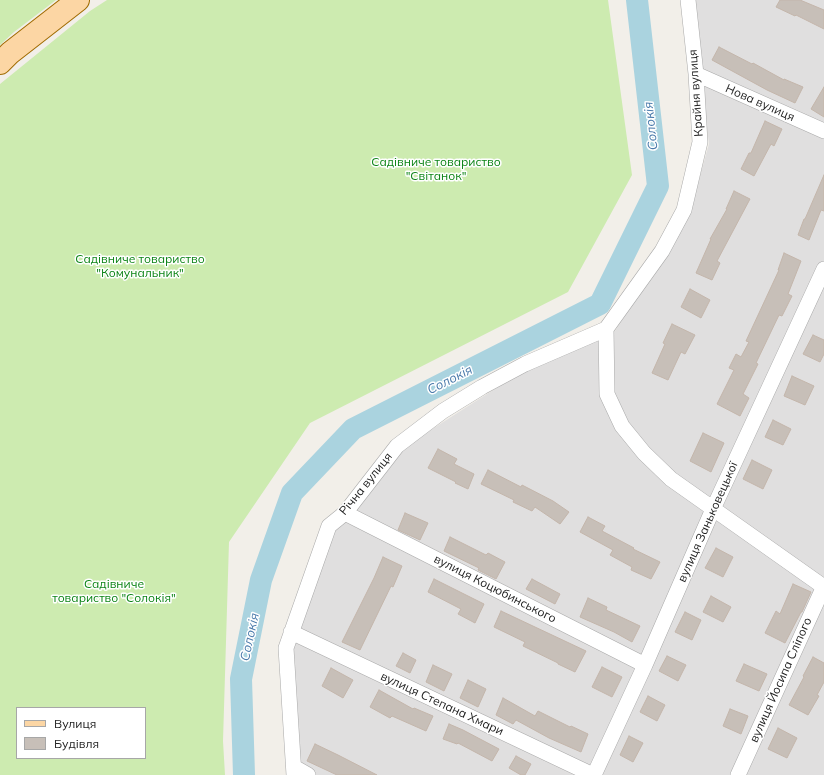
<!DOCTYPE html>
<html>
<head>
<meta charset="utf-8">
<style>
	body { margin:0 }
	#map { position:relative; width:824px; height:775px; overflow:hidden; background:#f2efe9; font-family:Mulish,sans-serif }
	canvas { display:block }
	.legend { position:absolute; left:16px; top:707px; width:130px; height:52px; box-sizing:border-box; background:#fff; border:1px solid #a7a7a7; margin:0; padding:5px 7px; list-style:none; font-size:12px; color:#222 }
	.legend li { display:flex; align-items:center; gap:8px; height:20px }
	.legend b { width:20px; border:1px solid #a7a7a7 }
</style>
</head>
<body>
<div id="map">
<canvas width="824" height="775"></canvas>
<ul class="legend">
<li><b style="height:5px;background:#fcd6a4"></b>Вулиця</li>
<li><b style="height:11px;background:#c7bfb8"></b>Будівля</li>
</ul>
</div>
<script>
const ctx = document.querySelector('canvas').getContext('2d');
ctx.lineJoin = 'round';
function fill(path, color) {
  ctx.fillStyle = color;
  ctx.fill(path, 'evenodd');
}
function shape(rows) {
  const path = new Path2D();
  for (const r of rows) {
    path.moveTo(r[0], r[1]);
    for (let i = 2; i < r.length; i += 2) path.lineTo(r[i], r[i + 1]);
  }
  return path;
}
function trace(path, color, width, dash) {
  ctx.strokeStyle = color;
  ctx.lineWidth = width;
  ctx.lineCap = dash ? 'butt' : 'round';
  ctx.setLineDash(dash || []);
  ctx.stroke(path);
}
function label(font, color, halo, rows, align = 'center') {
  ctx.font = font + ' Mulish,sans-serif';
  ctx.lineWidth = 3;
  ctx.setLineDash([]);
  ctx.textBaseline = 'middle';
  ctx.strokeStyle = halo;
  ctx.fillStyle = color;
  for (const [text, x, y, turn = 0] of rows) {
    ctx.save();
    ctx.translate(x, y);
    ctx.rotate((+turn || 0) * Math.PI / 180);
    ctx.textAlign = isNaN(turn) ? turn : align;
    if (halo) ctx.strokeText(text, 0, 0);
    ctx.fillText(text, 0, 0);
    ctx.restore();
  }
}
fill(shape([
	[691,0,824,0,824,775,299,775,292,648,334,530,401,449,534,364,615,331,690,211,709,144]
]), '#e0dfdf');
fill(shape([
	[0,0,56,0,14,32,0,45],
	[107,0,608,0,632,175,568,292,310,423,229,542,223,741,225,775,0,775,0,84,90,11],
	[17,708,145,708,145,758,17,758]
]), '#cdebb0');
trace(shape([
	[244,775,241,679,261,580,292,493,353,429,600,304,658,186,637,0]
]), '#aad3df', 22);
const building = shape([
	[780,0,800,0,824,10,824,29,796,15,795,16,776,7,780,0],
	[719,47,752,64,753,63,784,80,784,79,803,87,795,103,767,90,712,60,719,47],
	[824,87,824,117,811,109,824,87],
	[765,121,782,129,774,146,771,144,754,176,741,169,749,153,751,153,765,121],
	[824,175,824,211,821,210,809,240,798,235,804,219,805,219,824,175],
	[734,191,750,199,717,261,720,263,712,280,696,273,711,239,710,239,727,209,726,209,734,191],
	[784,253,801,261,788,294,792,296,782,316,779,315,756,363,758,364,743,394,749,398,740,416,717,404,734,370,729,368,736,354,741,357,749,342,746,341,779,270,778,270,784,253],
	[690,289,710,300,701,318,681,307,690,289],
	[672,324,695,335,685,354,681,352,668,380,652,373,665,344,663,343,672,324],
	[813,335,824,340,824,354,820,362,803,354,813,335],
	[792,376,814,386,805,405,784,396,792,376],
	[773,420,791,429,783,445,765,437,773,420],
	[703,433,724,443,711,472,690,461,703,433],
	[438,449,457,459,454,464,474,474,468,489,455,483,456,482,428,468,438,449],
	[752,460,772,470,763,489,743,479,752,460],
	[488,470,521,487,522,485,553,501,569,512,560,524,535,507,532,511,513,502,514,500,481,484,488,470],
	[405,513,428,523,420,540,398,530,405,513],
	[588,517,605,526,602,531,634,548,633,549,660,562,651,579,631,570,632,567,610,555,613,550,580,532,588,517],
	[450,537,486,555,488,553,505,562,496,579,478,570,479,568,444,551,450,537],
	[716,548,733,557,723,577,705,568,716,548],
	[383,557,402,566,393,587,391,586,360,650,342,642,374,578,383,557],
	[434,579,484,604,475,623,458,614,461,609,428,592,434,579],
	[532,579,560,594,555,604,526,589,532,579],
	[793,584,811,592,802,612,801,612,785,643,765,633,776,611,780,614,793,584],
	[711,596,731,607,723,622,703,612,711,596],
	[588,598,607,607,606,610,640,626,632,642,614,632,580,617,588,598],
	[501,611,586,651,575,672,558,664,558,663,523,646,525,642,494,627,501,611],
	[685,612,701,620,692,640,675,632,685,612],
	[403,653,416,660,410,673,396,666,403,653],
	[667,656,686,665,678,681,659,671,667,656],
	[813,657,824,663,824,682,817,695,819,696,808,715,789,705,804,677,803,676,813,657],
	[744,664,767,674,759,691,736,681,744,664],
	[433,665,452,674,444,691,426,682,433,665],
	[602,667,622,677,612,697,592,687,602,667],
	[331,668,353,680,343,698,322,686,331,668],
	[468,680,486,689,478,707,460,698,468,680],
	[379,690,413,709,414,708,433,716,426,731,392,716,390,718,370,707,379,690],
	[648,696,665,705,657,721,640,712,648,696],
	[503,698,535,716,538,711,570,727,571,726,588,734,581,752,549,738,516,720,513,724,496,715,503,698],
	[730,709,748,716,741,734,723,726,730,709],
	[449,724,463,730,499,749,492,761,458,743,457,744,443,739,449,724],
	[778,728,797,738,787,758,768,749,778,728],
	[629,736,643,743,633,762,620,755,629,736],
	[315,744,338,755,377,775,337,775,307,761,315,744],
	[516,756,531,764,525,775,521,775,509,768,516,756]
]);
fill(building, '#c7bfb8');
trace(building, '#c4b6ab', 1);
const street = shape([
	[696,74,824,131],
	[606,329,607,394,622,426,644,453,671,479,824,587],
	[606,329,662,251,684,210,700,142,696,74,688,0],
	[345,513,645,665],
	[291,632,593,775],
	[294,767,308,775],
	[294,775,286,648,329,526,345,513,397,446,443,411,482,387,525,364,606,329],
	[594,775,645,665,713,509,824,269],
	[738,775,824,586]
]);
const primary = shape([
	[0,63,10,53,78,0]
]);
trace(street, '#a9a9a9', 16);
trace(primary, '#a06b00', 24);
trace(street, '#fff', 15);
trace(primary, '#fcd6a4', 22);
label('12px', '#222', '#fff', [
	["Крайня вулиця",696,93,-94],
	["Нова вулиця",760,103,24],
	["Річна вулиця",366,484,-51],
	["вулиця Заньковецької",708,522,-66],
	["вулиця Коцюбинського",495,589,27],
	["вулиця Йосипа Сліпого",781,680,-66],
	["вулиця Степана Хмари",442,704,25]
]);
label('12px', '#0c8416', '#fff', [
	["Садівниче товариство",436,162],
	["\"Світанок\"",436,176],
	["Садівниче товариство",140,259],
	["\"Комунальник\"",140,273],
	["Садівниче",114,584],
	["товариство \"Солокія\"",114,598]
]);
label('italic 13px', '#4a7aab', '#fff', [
	["Солокія",651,126,-96],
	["Солокія",450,380,-27],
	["Солокія",250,637,-78]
]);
</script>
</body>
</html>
